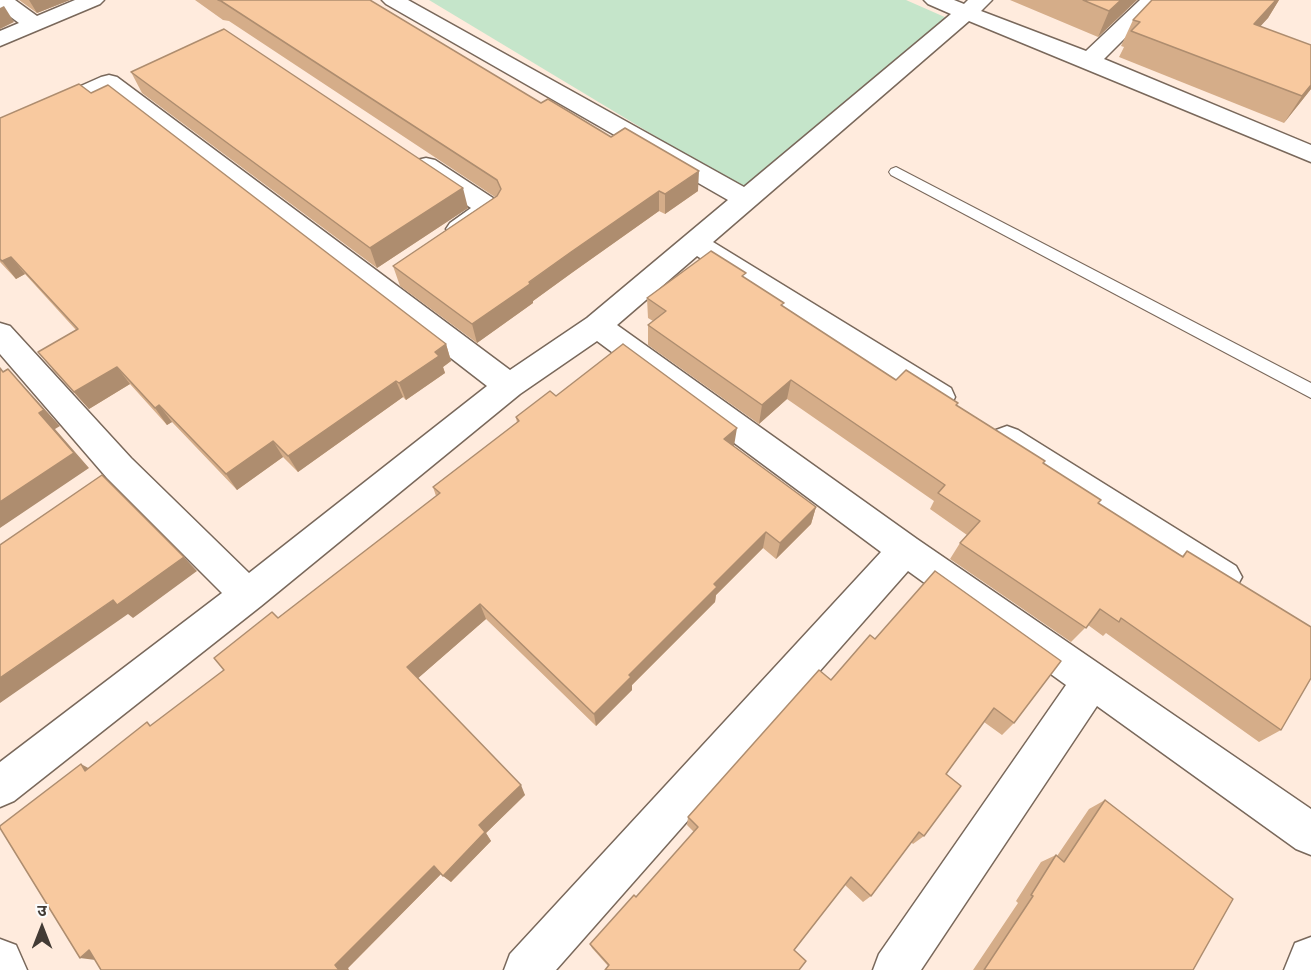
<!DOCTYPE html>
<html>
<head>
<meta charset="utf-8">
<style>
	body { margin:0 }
	#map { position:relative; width:1311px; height:970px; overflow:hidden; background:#ffebdd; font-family:Lato,"Noto Sans Devanagari",sans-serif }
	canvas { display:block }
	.north { position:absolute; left:12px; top:898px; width:60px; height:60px; -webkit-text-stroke:4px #fcfcfc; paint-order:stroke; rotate:0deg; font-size:16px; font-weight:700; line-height:24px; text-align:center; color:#433b35 }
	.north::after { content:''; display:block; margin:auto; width:21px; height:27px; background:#433b35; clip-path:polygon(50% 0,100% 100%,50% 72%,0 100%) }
</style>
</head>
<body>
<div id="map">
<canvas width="1311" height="970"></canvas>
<div class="north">उ</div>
</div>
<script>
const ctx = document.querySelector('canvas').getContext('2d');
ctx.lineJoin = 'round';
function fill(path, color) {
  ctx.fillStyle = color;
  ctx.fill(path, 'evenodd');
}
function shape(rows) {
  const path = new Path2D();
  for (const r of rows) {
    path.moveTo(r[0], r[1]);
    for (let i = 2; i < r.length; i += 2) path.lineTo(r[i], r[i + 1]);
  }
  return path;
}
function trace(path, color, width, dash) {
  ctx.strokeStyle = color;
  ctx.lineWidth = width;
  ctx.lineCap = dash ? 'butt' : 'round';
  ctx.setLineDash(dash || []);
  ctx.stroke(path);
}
fill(shape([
	[429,0,906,0,956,22,748,192]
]), '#c5e5ca');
const lane = shape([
	[896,167,1311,383,1311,398,891,175,889,172,891,169,896,167]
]);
const street = shape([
	[0,0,15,0,37,16,75,0,104,0,100,4,0,46,0,31,19,23,0,9,0,0],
	[382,0,408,0,744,187,951,14,928,4,924,0,954,0,964,4,968,0,992,0,981,11,1086,51,1140,0,1163,0,1104,59,1311,145,1311,162,969,21,713,242,951,388,955,397,951,406,940,409,929,406,697,256,617,325,917,539,1311,809,1311,855,1296,849,1097,706,921,970,873,970,879,954,1066,685,908,571,556,970,504,970,510,954,881,552,597,341,520,394,261,606,14,801,0,807,0,762,222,593,107,478,0,354,0,323,10,326,131,458,249,573,487,386,107,92,0,139,0,122,101,77,109,75,117,77,510,370,587,318,728,200,386,4,382,0],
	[426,158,435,160,499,202,503,208,499,214,468,235,459,238,450,235,446,229,450,223,471,208,417,172,413,166,417,160,426,158],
	[1007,426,1018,430,1236,566,1242,577,1236,588,1224,593,1212,588,996,448,991,439,996,430,1007,426],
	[0,939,16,945,27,970,0,970,0,939]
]);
const secondary = shape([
	[1311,937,1311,970,1284,970,1295,943,1311,937]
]);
trace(lane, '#79685b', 2);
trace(street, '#79685b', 3);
trace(secondary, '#79685b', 3);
fill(lane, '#fff');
fill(street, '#fff');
fill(secondary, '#fff');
fill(shape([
	[19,0,70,0,37,13],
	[195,0,370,0,541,103,698,191,665,214,659,211,573,272,533,301,533,303,477,343,400,286,393,266,495,197,229,21,223,20],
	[1010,0,1137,0,1098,37],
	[1152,0,1279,0,1268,18,1260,26,1311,89,1284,123,1119,57,1124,47,1121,46,1133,20],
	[131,72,468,208,377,268,142,93],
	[91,93,446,344,451,361,443,367,445,373,406,400,403,397,298,472,283,457,237,490,172,422,167,425,130,384,89,409,52,369,76,330,25,274,16,279,0,262,0,118],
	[745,278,783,307,896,380,958,403,956,405,1044,463,1098,503,1182,556,1187,551,1281,730,1259,742,1106,633,1103,636,1088,625,1071,642,950,559,960,543,967,535,930,509,934,501,787,399,759,424,648,345,648,325,653,321,648,318,647,298],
	[556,396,734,446,816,507,811,524,776,559,763,548,716,595,715,602,632,685,632,690,596,726,486,619,418,678,525,795,486,833,491,841,451,882,441,874,348,968,89,768,152,725,224,670,278,618,436,496,433,487,517,423,516,417],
	[935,571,1014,723,1002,735,984,722,946,774,924,836,913,844,911,842,871,896,863,902,845,885,608,966,592,948,590,944,636,897,694,832,687,825,688,817,875,639],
	[1105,800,1193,970,973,970,1018,903,1016,901,1041,862,1056,855,1057,856,1089,809]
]), '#d5ad89');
fill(shape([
	[29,0,70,0,37,13],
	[1121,0,1137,0,1098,37,1109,11],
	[1276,0,1279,0,1268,18,1239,50,1254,24],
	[4,6,14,22,0,29,0,8],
	[1311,85,1311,89,1284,123,1302,96],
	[699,171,698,191,665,214,665,194],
	[463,188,468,208,377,268,370,248],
	[659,191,659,211,573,272,533,301,533,303,477,343,472,324,571,252],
	[11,257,25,274,16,279,2,261],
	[446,344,451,361,443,367,445,373,406,400,399,383,435,352],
	[117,367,130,384,89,409,74,392],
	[8,369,60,426,55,429,89,468,0,528,0,502],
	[791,380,787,399,759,424,762,405],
	[396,381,403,397,298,472,288,456],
	[159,405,172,422,167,425,155,408],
	[737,428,734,446,722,457,724,439],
	[273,441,283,457,237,490,226,474],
	[816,507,811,524,776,559,780,543],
	[766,532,763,548,716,595,715,602,632,685,632,690,596,726,594,714,629,675,714,584],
	[184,557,197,571,133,618,128,614,0,703,0,678,113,600],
	[480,604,486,619,416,680,407,667],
	[81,764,101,775,85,771],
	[521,785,525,795,486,833,491,841,451,882,443,876,479,825],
	[434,866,442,873,348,968,349,970,339,970,335,965],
	[89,950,103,961,80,958]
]), '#ae8d6f');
const building = shape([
	[218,0,370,0,541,103,548,99,611,137,625,128,699,171,665,194,659,191,571,252,529,282,530,284,472,324,393,266,497,196,501,189,497,180,221,1,218,0],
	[1083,0,1121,0,1109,11,1083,0],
	[1152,0,1276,0,1254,24,1311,45,1311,85,1302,96,1131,31,1140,22,1133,20,1152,0],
	[224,29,463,188,370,248,131,72,224,29],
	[79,84,91,93,108,85,446,344,435,352,439,356,399,383,396,381,288,456,273,441,226,474,159,405,155,408,117,367,74,392,38,352,78,329,11,257,2,261,0,259,0,118,79,84],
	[711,251,746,273,742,276,784,303,781,305,896,380,906,370,958,403,956,405,1045,461,1043,463,1101,500,1098,503,1183,557,1187,551,1311,627,1311,678,1281,730,1121,618,1119,622,1100,609,1086,628,960,543,980,521,938,493,945,485,791,380,762,405,648,325,666,311,647,298,711,251],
	[623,344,737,428,724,439,816,507,780,543,766,532,714,584,717,587,629,675,631,677,594,714,480,604,407,667,521,785,479,825,485,832,443,876,434,866,335,965,339,970,101,970,89,950,80,958,0,828,0,826,81,764,85,771,147,722,150,726,224,670,214,658,272,612,278,618,440,493,433,487,519,421,516,417,550,391,556,396,623,344],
	[0,368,3,372,8,369,44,410,39,413,74,453,0,502,0,368],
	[102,475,184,557,117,605,113,600,0,678,0,545,102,475],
	[935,571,1061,661,1014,723,994,708,946,774,961,786,924,836,919,832,871,896,851,877,794,950,806,961,799,970,605,970,609,965,590,944,634,895,636,897,698,827,688,817,819,670,831,680,870,635,875,639,935,571],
	[1105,800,1233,899,1193,970,984,970,1033,896,1031,895,1056,855,1064,862,1105,800]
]);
fill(building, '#f8c99f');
trace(building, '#ae8d6f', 1.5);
</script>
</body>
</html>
